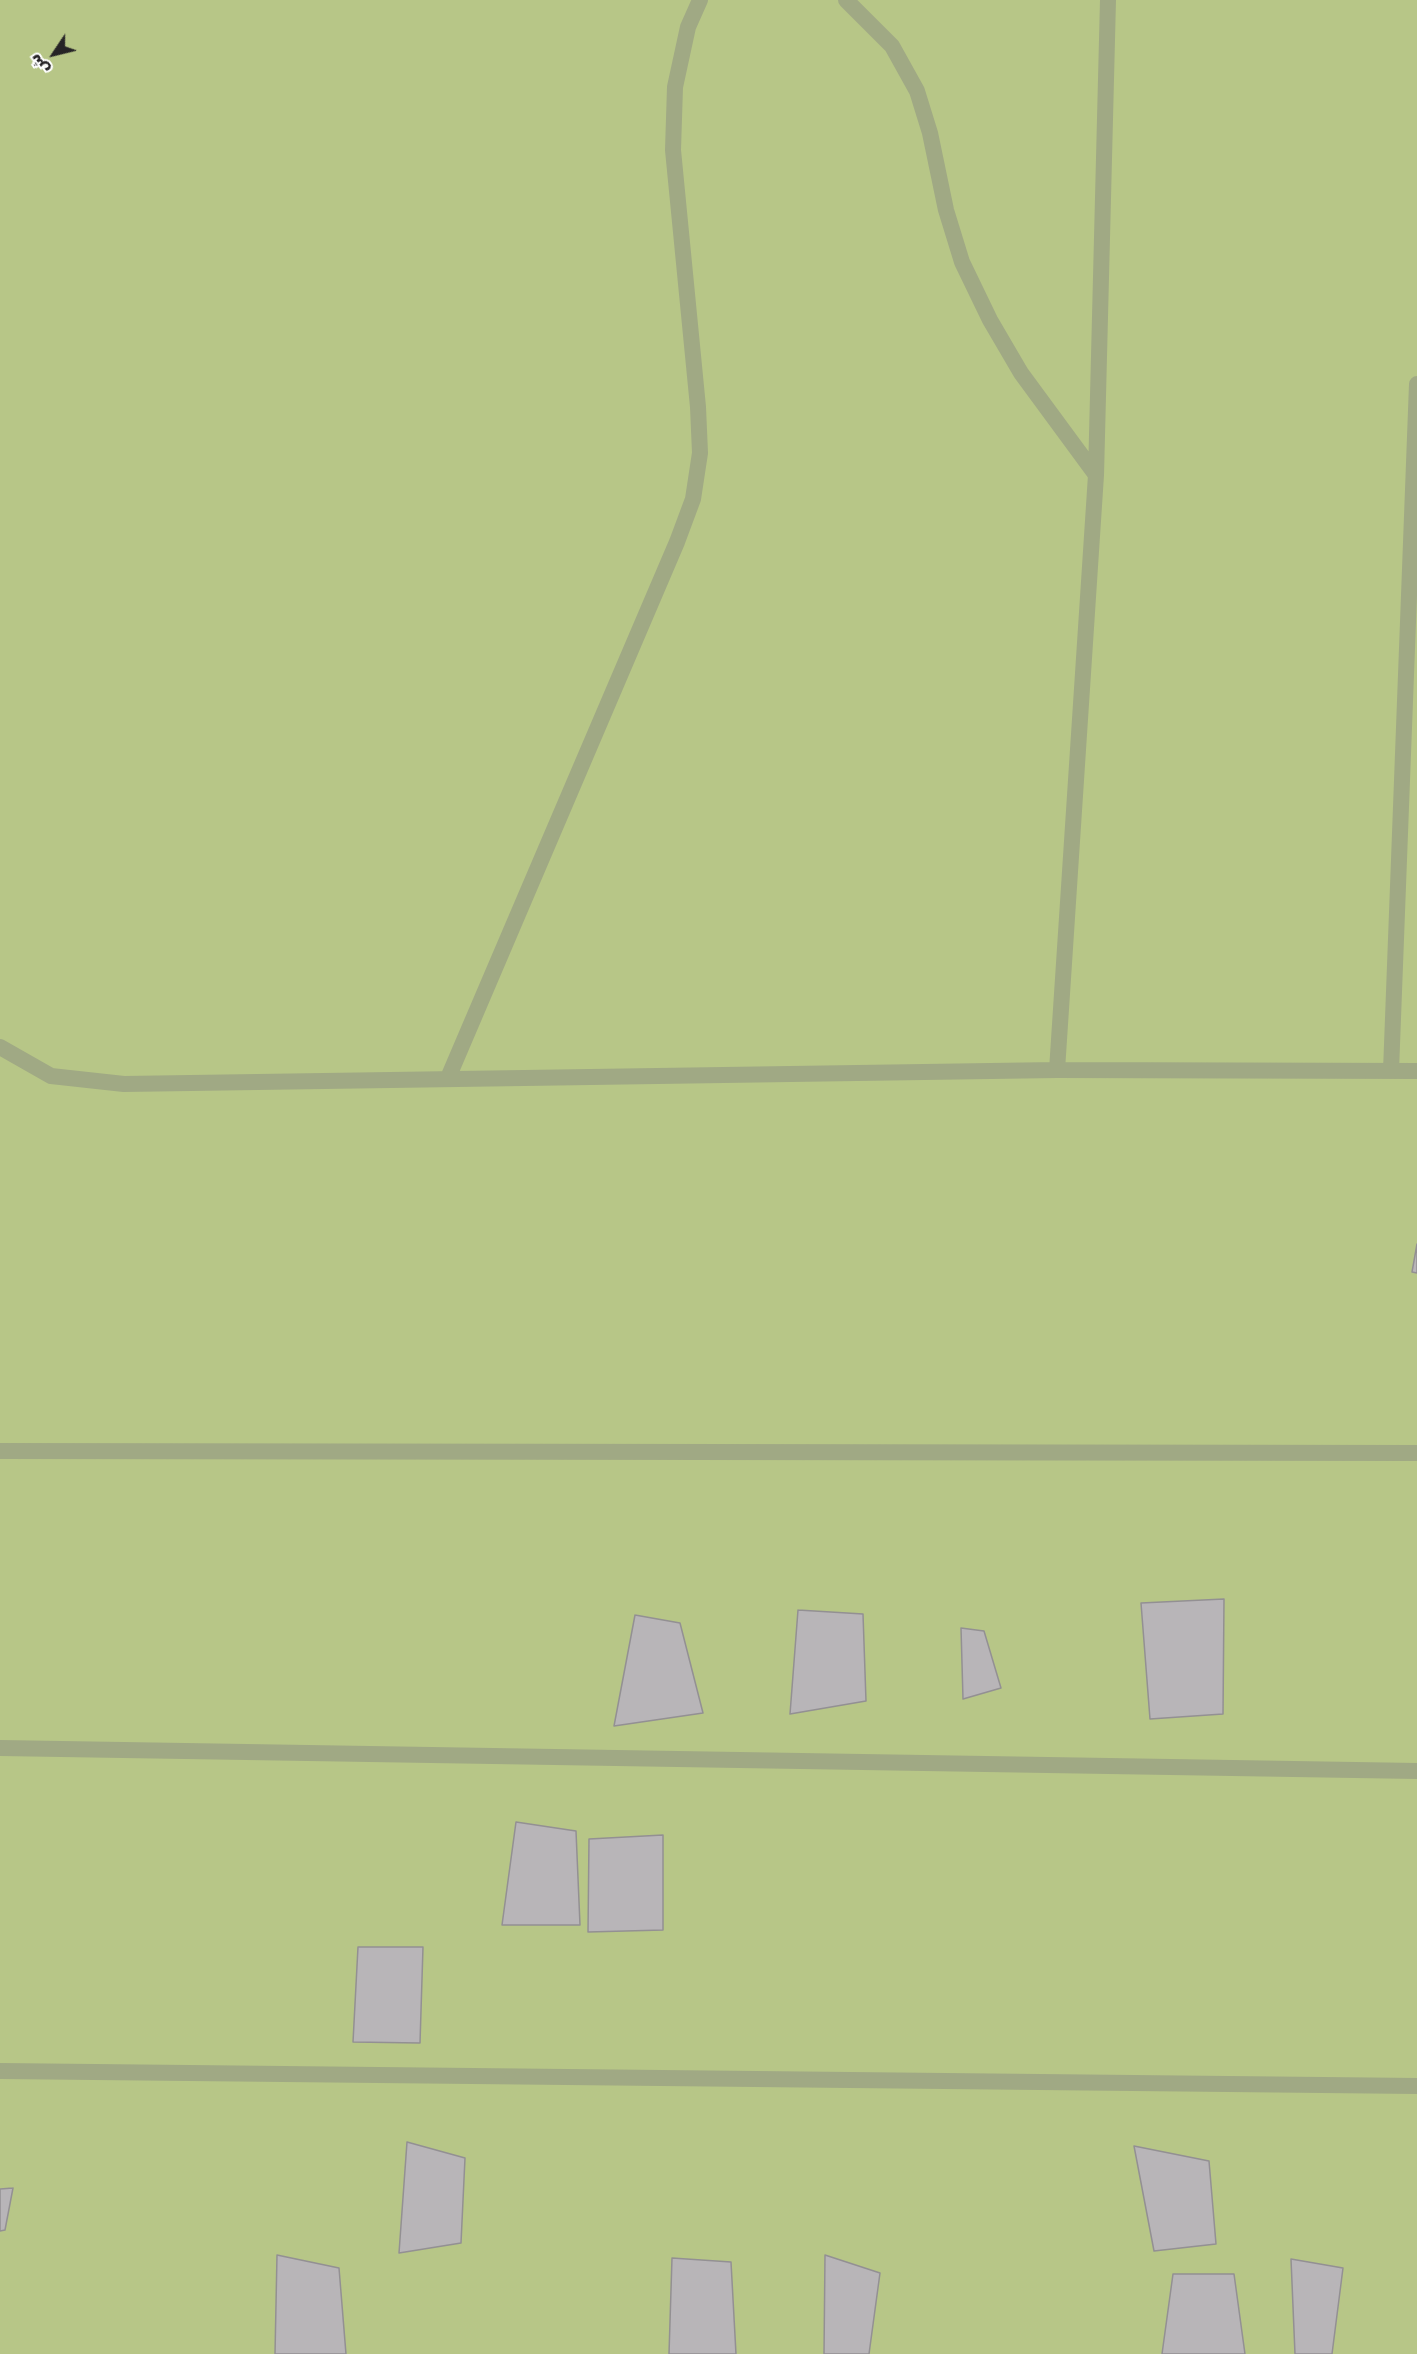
<!DOCTYPE html>
<html>
<head>
<meta charset="utf-8">
<style>
	body { margin:0 }
	#map { position:relative; width:1417px; height:2354px; overflow:hidden; background:#f2eff3; font-family:"DejaVu Sans","Noto Naskh Arabic",sans-serif }
	canvas { display:block }
	.north { position:absolute; left:24px; top:24px; width:60px; height:60px; -webkit-text-stroke:4px #fff; paint-order:stroke; rotate:235deg; font-size:16px; font-weight:700; line-height:24px; text-align:center; color:#262426 }
	.north::after { content:''; display:block; margin:auto; width:21px; height:27px; background:#262426; clip-path:polygon(50% 0,100% 100%,50% 72%,0 100%) }
</style>
</head>
<body>
<div id="map">
<canvas width="1417" height="2354"></canvas>
<div class="north">ش</div>
</div>
<script>
const ctx = document.querySelector('canvas').getContext('2d');
ctx.lineJoin = 'round';
function fill(path, color) {
  ctx.fillStyle = color;
  ctx.fill(path, 'evenodd');
}
function shape(rows) {
  const path = new Path2D();
  for (const r of rows) {
    path.moveTo(r[0], r[1]);
    for (let i = 2; i < r.length; i += 2) path.lineTo(r[i], r[i + 1]);
  }
  return path;
}
function trace(path, color, width, dash) {
  ctx.strokeStyle = color;
  ctx.lineWidth = width;
  ctx.lineCap = dash ? 'butt' : 'round';
  ctx.setLineDash(dash || []);
  ctx.stroke(path);
}
fill(shape([
	[0,0,1417,0,1417,2354,0,2354]
]), '#b7c687');
const building = shape([
	[1417,1244,1417,1273,1412,1272,1417,1244],
	[1224,1599,1223,1714,1150,1719,1141,1603,1224,1599],
	[798,1610,863,1614,866,1701,790,1714,798,1610],
	[635,1615,680,1623,703,1713,614,1726,635,1615],
	[961,1628,984,1631,1001,1688,963,1699,961,1628],
	[516,1822,576,1831,580,1925,502,1925,516,1822],
	[663,1835,663,1930,588,1932,589,1839,663,1835],
	[358,1947,423,1947,420,2043,353,2042,358,1947],
	[407,2142,465,2158,461,2243,399,2253,407,2142],
	[1134,2146,1209,2161,1216,2244,1154,2251,1134,2146],
	[13,2188,5,2230,0,2231,0,2189,13,2188],
	[277,2255,339,2268,346,2354,275,2354,277,2255],
	[825,2255,880,2273,869,2354,824,2354,825,2255],
	[672,2258,731,2262,736,2354,669,2354,672,2258],
	[1291,2259,1343,2268,1332,2354,1295,2354,1291,2259],
	[1173,2274,1234,2274,1245,2354,1162,2354,1173,2274]
]);
fill(building, '#b8b5b8');
trace(building, '#939093', 1.5);
trace(shape([
	[846,0,892,46,917,91,930,133,946,210,962,262,990,320,1021,373,1096,475],
	[0,1047,51,1076,124,1084,1057,1070,1417,1071],
	[1057,1070,1096,475,1108,0],
	[1391,1071,1417,384],
	[448,1078,677,542,693,499,700,453,698,407,673,150,675,87,688,27,700,0],
	[0,1451,1417,1453],
	[0,1748,1417,1771],
	[0,2071,1417,2086]
]), '#a0a984', 16);
</script>
</body>
</html>
